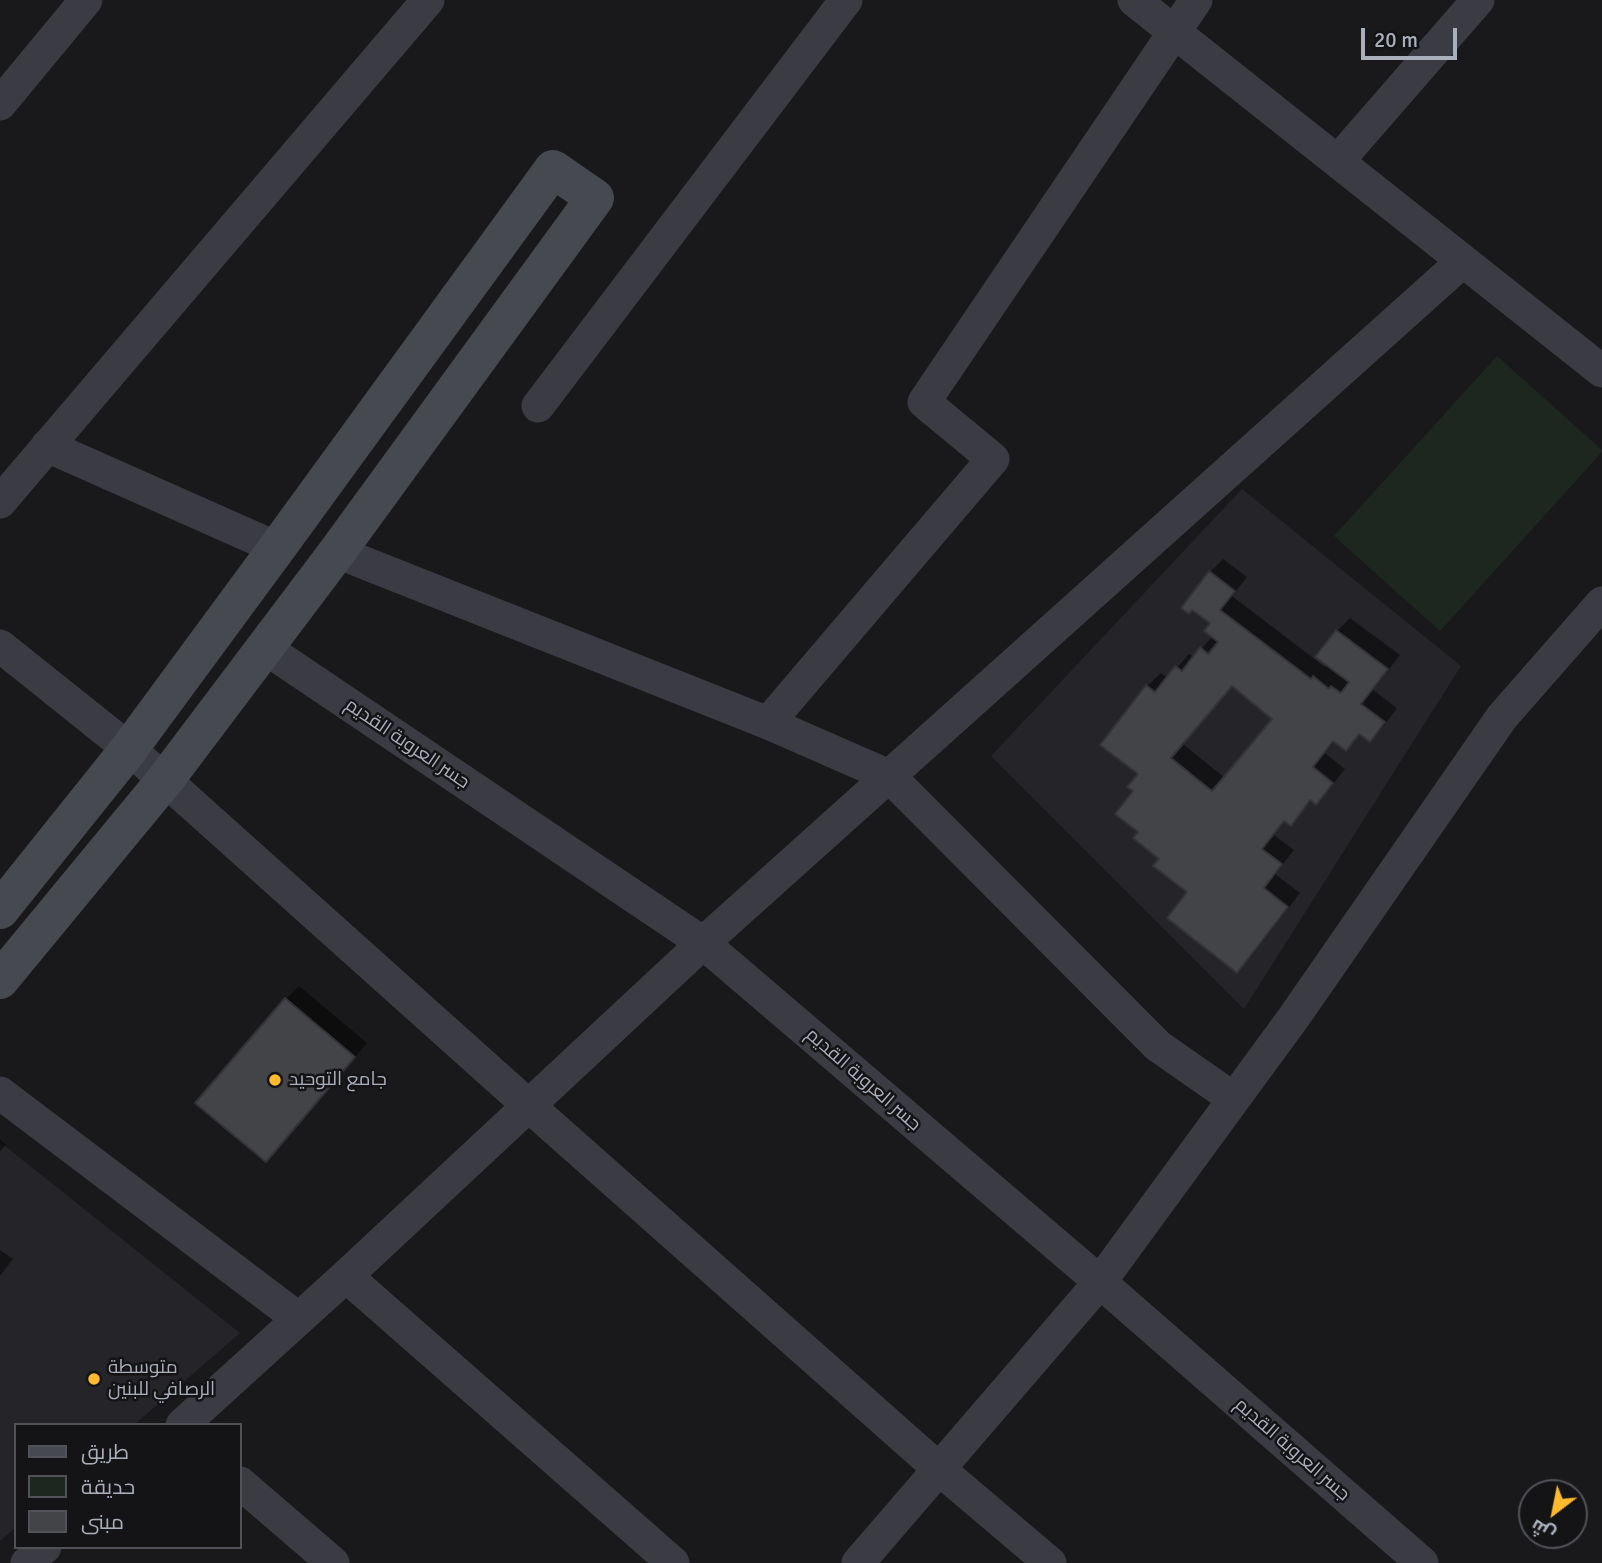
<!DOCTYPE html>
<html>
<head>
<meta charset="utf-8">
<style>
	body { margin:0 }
	#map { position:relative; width:1602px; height:1563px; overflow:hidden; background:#19191b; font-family:Signika,Cairo,sans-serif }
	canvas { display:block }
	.legend { position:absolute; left:14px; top:1423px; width:228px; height:126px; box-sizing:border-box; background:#141416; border:2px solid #505258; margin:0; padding:9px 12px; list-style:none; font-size:21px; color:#aaafbc }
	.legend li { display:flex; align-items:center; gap:14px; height:35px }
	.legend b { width:35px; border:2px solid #505258 }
	.north { position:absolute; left:1518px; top:1479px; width:70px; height:70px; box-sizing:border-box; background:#141416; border:2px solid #505258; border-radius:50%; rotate:212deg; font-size:19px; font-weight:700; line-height:28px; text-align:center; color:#aaafbc }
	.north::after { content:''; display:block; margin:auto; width:24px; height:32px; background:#ffba2d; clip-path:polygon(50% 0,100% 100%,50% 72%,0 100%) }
	.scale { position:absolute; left:1361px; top:28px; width:96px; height:32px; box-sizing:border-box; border:4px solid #aaafbc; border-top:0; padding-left:9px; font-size:21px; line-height:24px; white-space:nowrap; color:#aaafbc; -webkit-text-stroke:5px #141416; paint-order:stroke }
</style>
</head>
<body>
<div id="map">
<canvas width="1602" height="1563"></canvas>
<ul class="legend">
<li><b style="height:9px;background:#474951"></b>طريق</li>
<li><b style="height:19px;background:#1e271f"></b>حديقة</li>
<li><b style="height:19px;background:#434448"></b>مبنى</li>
</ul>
<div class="north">ش</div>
<div class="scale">20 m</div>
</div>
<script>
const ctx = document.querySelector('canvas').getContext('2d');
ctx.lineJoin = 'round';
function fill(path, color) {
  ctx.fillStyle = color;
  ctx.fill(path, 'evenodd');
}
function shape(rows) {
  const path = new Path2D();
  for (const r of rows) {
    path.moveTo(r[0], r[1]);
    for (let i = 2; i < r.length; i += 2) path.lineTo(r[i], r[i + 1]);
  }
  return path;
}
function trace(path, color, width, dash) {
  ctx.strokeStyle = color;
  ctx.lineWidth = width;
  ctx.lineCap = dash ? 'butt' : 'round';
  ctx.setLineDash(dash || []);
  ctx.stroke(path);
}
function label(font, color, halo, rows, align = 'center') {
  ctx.font = font + ' Signika,Cairo,sans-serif';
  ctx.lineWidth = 5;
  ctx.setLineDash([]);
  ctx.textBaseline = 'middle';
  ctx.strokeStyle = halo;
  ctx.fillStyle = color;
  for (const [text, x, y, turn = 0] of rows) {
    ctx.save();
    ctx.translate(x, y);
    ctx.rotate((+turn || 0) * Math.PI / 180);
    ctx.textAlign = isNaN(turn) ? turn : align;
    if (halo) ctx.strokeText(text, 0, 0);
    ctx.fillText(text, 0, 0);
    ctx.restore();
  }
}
fill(shape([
	[1242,489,1461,666,1244,1009,991,756],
	[0,1142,240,1333,134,1425,16,1425,16,1527,0,1541]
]), '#252529');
fill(shape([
	[1497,356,1602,450,1602,452,1440,631,1334,536]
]), '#1e271f');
fill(shape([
	[1223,559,1247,577,1232,596,1325,667,1328,664,1337,631,1350,618,1400,655,1373,690,1397,708,1383,727,1370,740,1360,733,1345,748,1335,740,1325,753,1345,769,1329,789,1316,802,1312,800,1291,823,1286,820,1274,835,1294,850,1275,874,1300,893,1250,958,1236,971,1189,892,1140,832,1135,791,1140,773,1102,744,1147,686,1161,673,1168,678,1189,654,1194,657,1213,636,1210,572],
	[1233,684,1275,719,1225,778,1183,744],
	[299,986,367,1043,279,1147,266,1160,286,999],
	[0,1140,6,1145,0,1151],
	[0,1250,13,1259,0,1276]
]), '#0007');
const building = shape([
	[1209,571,1235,591,1220,610,1311,679,1313,676,1329,689,1331,686,1341,693,1349,682,1315,657,1336,630,1388,669,1361,704,1385,722,1370,742,1359,734,1346,751,1333,741,1313,767,1333,783,1316,805,1310,800,1291,826,1284,821,1262,849,1282,864,1264,888,1288,907,1237,973,1167,918,1187,892,1153,866,1159,859,1133,838,1138,832,1115,814,1133,791,1127,787,1138,774,1100,745,1146,685,1155,692,1175,666,1182,671,1200,647,1208,654,1218,642,1204,631,1210,623,1192,610,1189,614,1181,608,1209,571],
	[1232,686,1272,719,1212,791,1171,758,1232,686],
	[285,998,355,1057,266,1162,195,1103,285,998]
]);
fill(building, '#434448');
trace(building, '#333338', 2);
trace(shape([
	[1134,0,1602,371],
	[0,104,86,0],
	[1338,161,1478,0],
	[538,406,846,0],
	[47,446,277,548],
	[0,502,428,0],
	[337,552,768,723,889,776,1158,1046,1234,1099],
	[0,646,129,749,165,780,529,1106,939,1469,1050,1563],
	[265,648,703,943,1100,1282,1422,1563],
	[768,723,993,459,924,402,1196,0],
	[0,1093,299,1319],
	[346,1276,673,1563],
	[182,1425,346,1276,703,943,1463,261],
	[240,1483,333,1563],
	[27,1563,45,1547],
	[858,1563,1100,1282,1294,1017,1502,717,1602,603]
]), '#3b3c43', 33);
trace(shape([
	[0,910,129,749,277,548,553,169,595,198,337,552,165,780,0,980]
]), '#474951', 38);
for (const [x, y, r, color] of [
	[275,1080,7,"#ffba2d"],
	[94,1379,7,"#ffba2d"]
]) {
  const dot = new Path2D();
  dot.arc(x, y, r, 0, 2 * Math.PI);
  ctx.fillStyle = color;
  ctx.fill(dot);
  trace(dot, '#141416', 2.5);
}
label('19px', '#aaafbc', '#141416', [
	["جسر العروبة القديم",407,744,34],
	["جسر العروبة القديم",863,1080,41],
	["جسر العروبة القديم",1292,1450,41]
]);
label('19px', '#aaafbc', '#141416', [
	["جامع التوحيد",289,1080],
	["متوسطة",108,1368],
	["الرصافي للبنين",108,1390]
], 'left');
</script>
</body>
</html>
